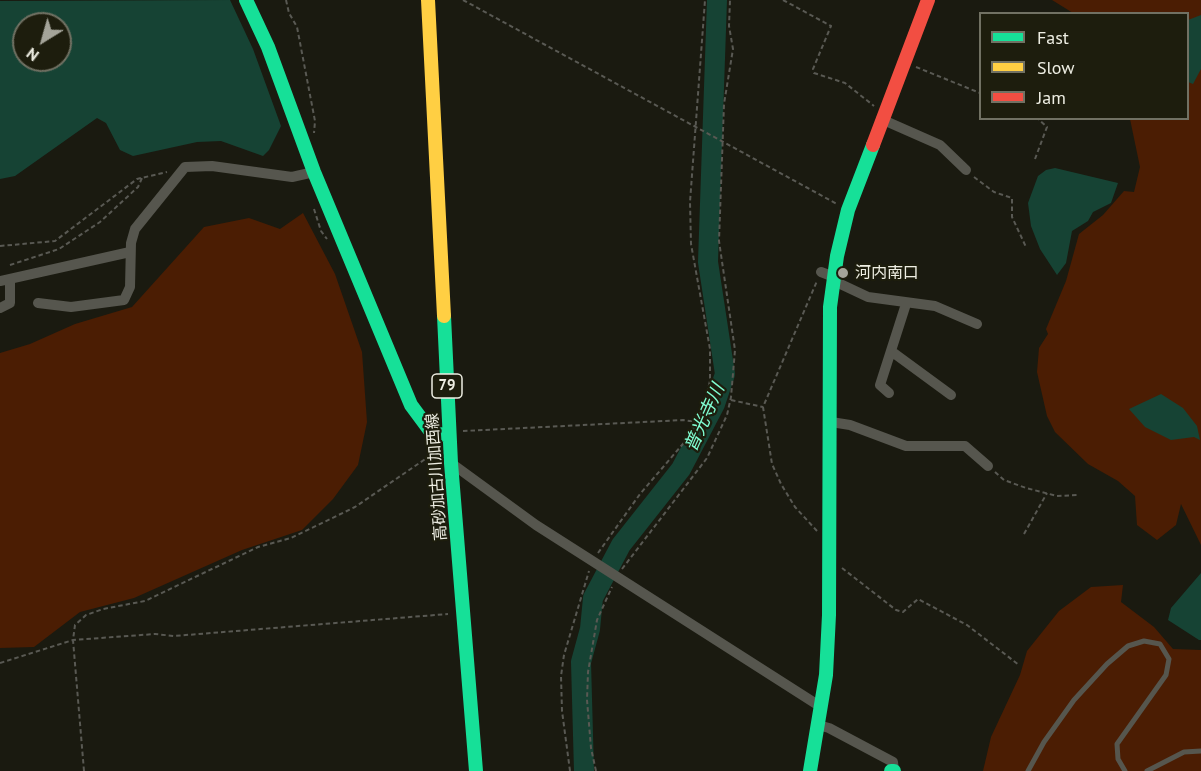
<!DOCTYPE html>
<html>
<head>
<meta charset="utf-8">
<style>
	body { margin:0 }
	#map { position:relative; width:1201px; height:771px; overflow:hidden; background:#1a1a10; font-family:"PT Sans",sans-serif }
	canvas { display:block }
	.legend { position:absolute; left:979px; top:12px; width:210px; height:108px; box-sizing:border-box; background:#1d1d0d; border:2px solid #717163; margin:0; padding:8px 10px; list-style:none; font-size:18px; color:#eeeee3 }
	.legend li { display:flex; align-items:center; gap:12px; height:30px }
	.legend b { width:30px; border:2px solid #717163 }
	.north { position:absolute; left:12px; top:12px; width:60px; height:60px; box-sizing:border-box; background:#1d1d0d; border:2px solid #717163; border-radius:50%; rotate:217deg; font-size:16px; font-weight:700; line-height:24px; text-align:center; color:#eeeee3 }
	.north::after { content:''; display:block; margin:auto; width:21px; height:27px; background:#a4a499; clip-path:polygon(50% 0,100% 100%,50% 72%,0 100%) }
</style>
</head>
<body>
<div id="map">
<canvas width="1201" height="771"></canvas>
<ul class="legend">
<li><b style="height:8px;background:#16e098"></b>Fast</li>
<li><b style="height:8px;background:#ffcf43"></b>Slow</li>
<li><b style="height:8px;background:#f24e42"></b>Jam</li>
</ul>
<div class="north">N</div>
</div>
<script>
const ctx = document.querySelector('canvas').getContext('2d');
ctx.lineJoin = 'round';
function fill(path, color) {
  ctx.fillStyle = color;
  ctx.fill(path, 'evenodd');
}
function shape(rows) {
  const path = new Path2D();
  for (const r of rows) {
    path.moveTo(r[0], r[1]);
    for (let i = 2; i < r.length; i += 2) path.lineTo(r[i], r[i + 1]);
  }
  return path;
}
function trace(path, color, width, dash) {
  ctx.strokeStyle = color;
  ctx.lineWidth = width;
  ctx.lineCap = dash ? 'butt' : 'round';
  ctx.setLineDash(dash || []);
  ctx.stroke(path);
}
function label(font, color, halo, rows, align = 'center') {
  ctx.font = font + ' "PT Sans","Noto Sans JP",sans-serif';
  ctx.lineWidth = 4.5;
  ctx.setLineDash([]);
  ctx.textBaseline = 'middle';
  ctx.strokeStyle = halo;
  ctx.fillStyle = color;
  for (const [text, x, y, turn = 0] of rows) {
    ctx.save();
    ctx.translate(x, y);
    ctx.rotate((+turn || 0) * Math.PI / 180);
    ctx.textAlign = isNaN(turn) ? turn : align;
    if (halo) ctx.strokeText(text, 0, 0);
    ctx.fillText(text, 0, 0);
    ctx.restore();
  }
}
fill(shape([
	[1052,0,1201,0,1201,545,1181,504,1176,525,1157,540,1137,525,1135,496,1118,481,1088,464,1055,432,1047,416,1037,372,1039,348,1048,334,1046,329,1066,281,1079,234,1103,215,1124,191,1134,192,1140,167,1130,119,1188,118,1188,14,1073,13],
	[303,213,335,274,362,352,367,422,358,465,333,499,302,530,242,550,134,598,80,612,34,647,0,648,0,353,30,344,75,324,132,307,204,227,249,218,280,229],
	[1123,585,1121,602,1154,627,1173,649,1201,650,1201,771,983,771,991,737,1020,675,1027,651,1059,611,1091,587]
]), '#4b1d03');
fill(shape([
	[230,0,253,49,281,126,269,150,263,156,221,141,197,142,133,156,120,150,106,123,97,118,15,176,0,179,0,1],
	[24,24,60,24,60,60,24,60],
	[1201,15,1201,69,1193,84,1188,82,1188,20],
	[1055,168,1118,183,1111,203,1093,212,1088,221,1072,231,1066,263,1057,275,1040,249,1031,226,1028,203,1038,176,1046,170],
	[1161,394,1183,408,1197,426,1200,440,1194,437,1171,440,1145,427,1129,409],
	[1201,573,1201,640,1199,640,1168,620,1171,608]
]), '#164334');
trace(shape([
	[584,771,581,662,590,629,593,598,621,545,681,469,715,404,725,374,708,262,717,0]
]), '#164334', 20);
trace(shape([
	[286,0,289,13,297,27,315,121,314,133],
	[463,0,837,204],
	[783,0,831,26,813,69,814,73,845,83,874,106],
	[916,67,980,93],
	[1035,159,1047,127,1037,118],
	[974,177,994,192,1012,198,1012,217,1026,247],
	[314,209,321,231,327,239],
	[0,246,55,241,137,179,167,172],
	[10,265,59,249,100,222,138,187,142,178],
	[731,400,763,407],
	[463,431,683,420,697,422],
	[995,472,1004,480,1026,488,1057,496,1079,495],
	[817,531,795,507,781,484,772,464,763,407,817,281],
	[1024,534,1047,493],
	[598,553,640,494,688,438,703,408,710,381,710,349,691,244,690,202,705,0],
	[842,568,896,610,903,612,918,599,967,625,1019,665],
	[622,569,707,458,727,415,731,397,735,350,719,241,724,104,733,49,729,26,730,0],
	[0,663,73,640,155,634,174,636,448,614],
	[84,771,73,640,75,625,86,615,103,609,145,601,258,547,291,538,355,507,437,451],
	[570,771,562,711,561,676,564,655,589,571],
	[596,771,591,748,587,700,588,672,597,620,612,587]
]), '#595953', 2, [4.5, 3]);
trace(shape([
	[1028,771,1044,742,1074,700,1107,664,1128,646,1144,641,1160,644,1169,659,1166,675,1117,744,1118,759,1125,771],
	[1147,771,1184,752,1201,751]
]), '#56564e', 5);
trace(shape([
	[881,119,940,145,966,170],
	[821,272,834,277],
	[0,281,130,252],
	[834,281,868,297,935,306,977,324],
	[38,303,71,307,124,300,130,287,131,243,135,229,185,167,212,166,292,177,314,172],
	[0,308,10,303,10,280],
	[891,351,951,395],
	[889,393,880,385,906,304],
	[831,422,850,425,906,446,965,446,988,466],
	[451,463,536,525,821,707],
	[818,725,829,728,893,762,894,771]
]), '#56564e', 10);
trace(shape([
	[246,0,268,47,314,172,411,405,431,432,449,436],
	[444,316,451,463,476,771],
	[810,771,826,675,829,615,830,307,837,256,848,210,873,145],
	[891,771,894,771]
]), '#16e098', 14);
trace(shape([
	[428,0,444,316]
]), '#ffcf43', 14);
trace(shape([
	[873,145,928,0]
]), '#f24e42', 14);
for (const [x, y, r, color] of [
	[843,273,6,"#a4a499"]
]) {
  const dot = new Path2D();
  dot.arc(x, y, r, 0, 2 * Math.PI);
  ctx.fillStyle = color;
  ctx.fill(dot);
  trace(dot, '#1d1d0d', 2);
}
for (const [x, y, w] of [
	[447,386,30]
]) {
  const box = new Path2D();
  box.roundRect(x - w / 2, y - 12, w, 24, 4.5);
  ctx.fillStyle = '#1d1d0d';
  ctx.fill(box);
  trace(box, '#eeeee3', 1.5);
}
label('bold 15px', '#eeeee3', null, [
	["79",447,386]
]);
label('16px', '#eeeee3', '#1d1d0d', [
	["河内南口",855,273]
], 'left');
label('16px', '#eeeee3', '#1d1d0d', [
	["高砂加古川加西線",437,477,-94]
]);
label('italic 18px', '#80fed3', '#1d1d0d', [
	["普光寺川",705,418,-66]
]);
</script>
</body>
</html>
